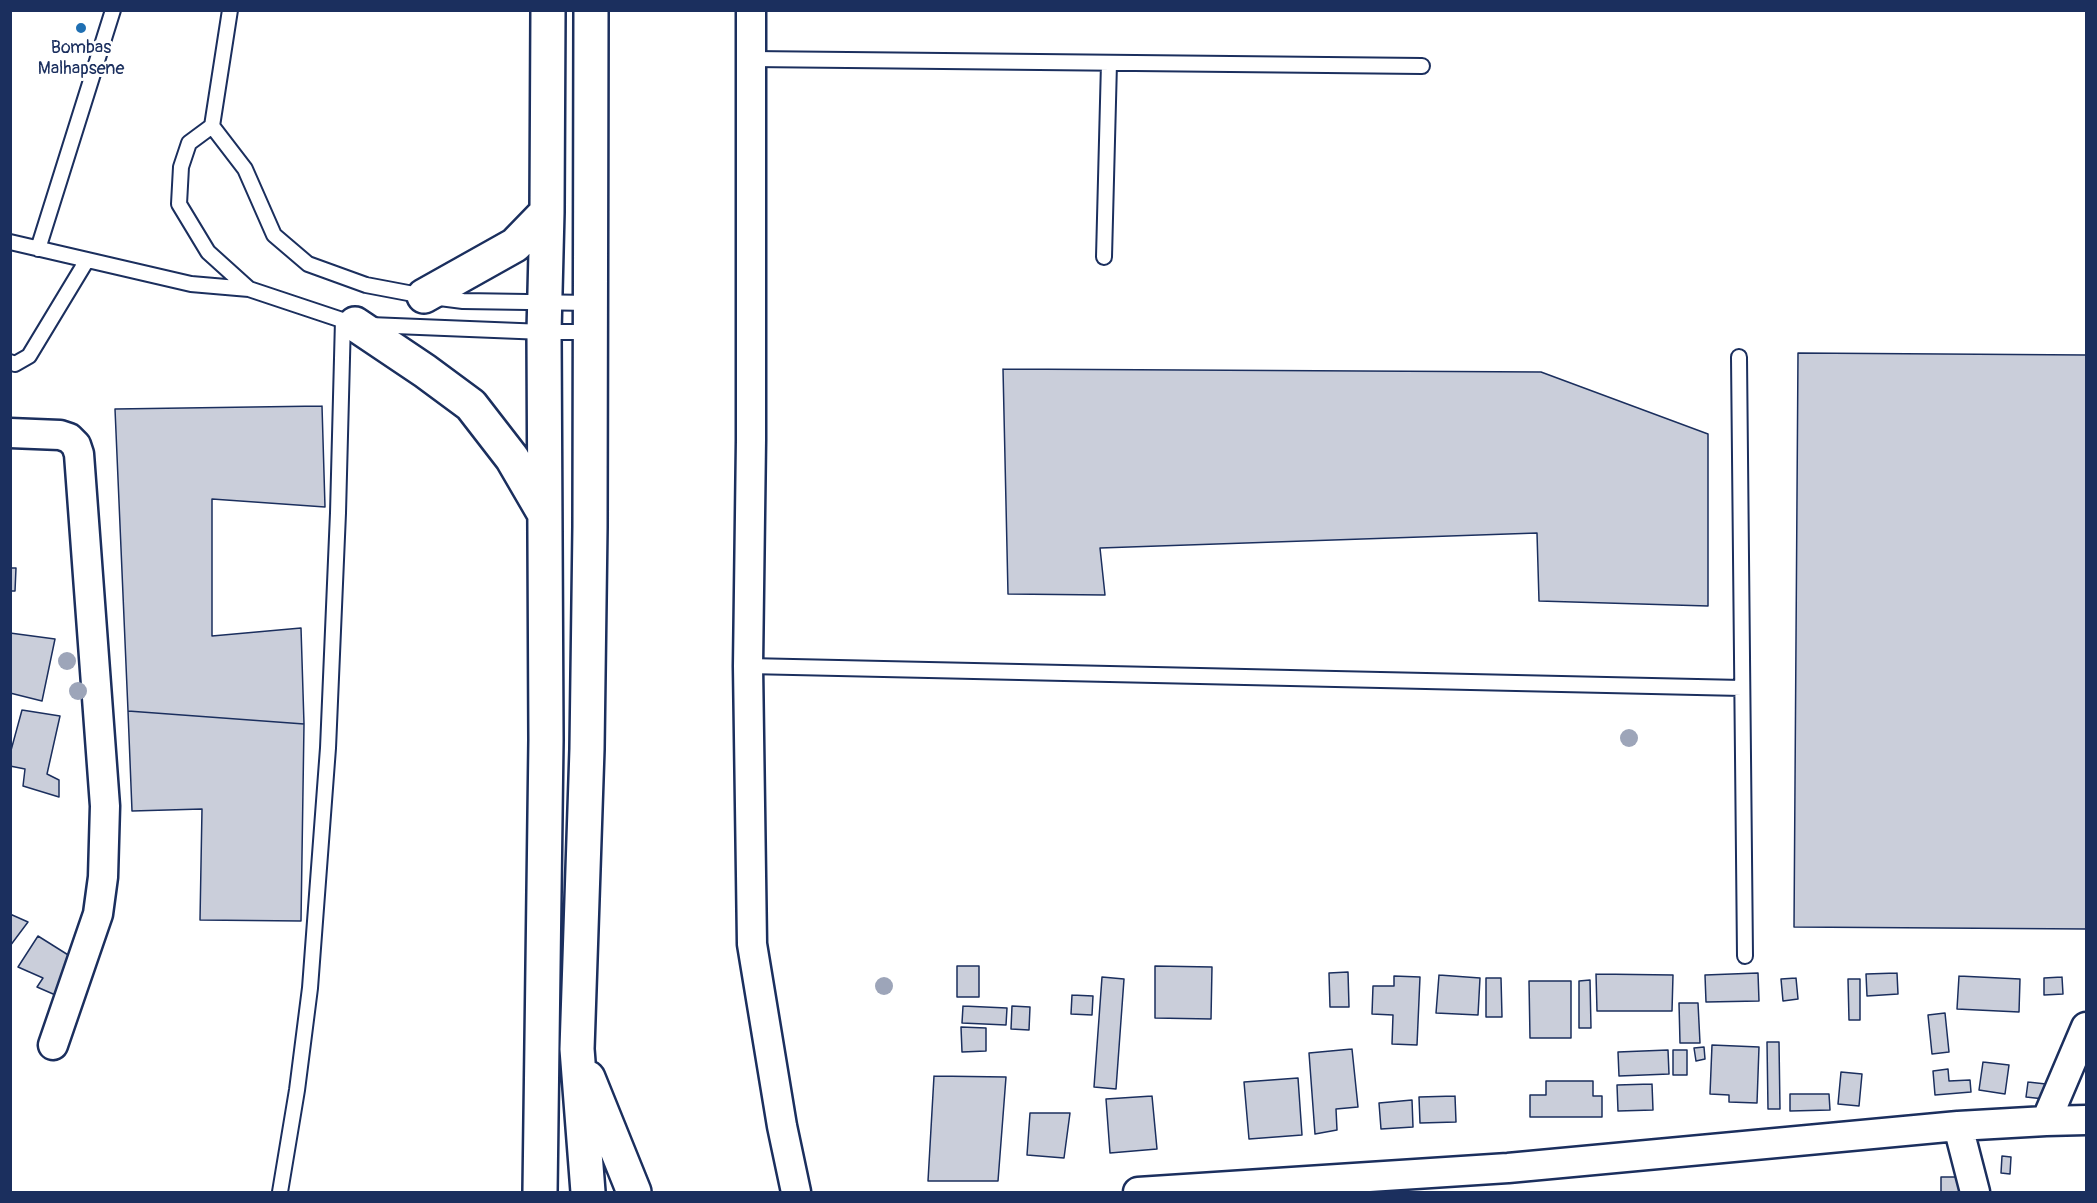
<!DOCTYPE html>
<html>
<head>
<meta charset="utf-8">
<style>
	body { margin:0 }
	#map { position:relative; width:2097px; height:1203px; overflow:hidden; background:#fff; font-family:Pangolin,sans-serif }
	canvas { display:block }
	.frame { position:absolute; inset:0; border:12px solid #1b2f5e; pointer-events:none }
</style>
</head>
<body>
<div id="map">
<canvas width="2097" height="1203"></canvas>
<div class="frame"></div>
</div>
<script>
const ctx = document.querySelector('canvas').getContext('2d');
ctx.lineJoin = 'round';
function fill(path, color) {
  ctx.fillStyle = color;
  ctx.fill(path, 'evenodd');
}
function shape(rows) {
  const path = new Path2D();
  for (const r of rows) {
    path.moveTo(r[0], r[1]);
    for (let i = 2; i < r.length; i += 2) path.lineTo(r[i], r[i + 1]);
  }
  return path;
}
function trace(path, color, width, dash) {
  ctx.strokeStyle = color;
  ctx.lineWidth = width;
  ctx.lineCap = dash ? 'butt' : 'round';
  ctx.setLineDash(dash || []);
  ctx.stroke(path);
}
function label(font, color, halo, rows, align = 'center') {
  ctx.font = font + ' Pangolin,sans-serif';
  ctx.lineWidth = 6;
  ctx.setLineDash([]);
  ctx.textBaseline = 'middle';
  ctx.strokeStyle = halo;
  ctx.fillStyle = color;
  for (const [text, x, y, turn = 0] of rows) {
    ctx.save();
    ctx.translate(x, y);
    ctx.rotate((+turn || 0) * Math.PI / 180);
    ctx.textAlign = isNaN(turn) ? turn : align;
    if (halo) ctx.strokeText(text, 0, 0);
    ctx.fillText(text, 0, 0);
    ctx.restore();
  }
}
const building = shape([
	[1798,353,2086,355,2086,929,1794,927,1798,353],
	[1003,369,1541,372,1708,434,1708,606,1539,601,1537,533,1100,548,1105,595,1008,594,1003,369],
	[322,406,325,507,212,499,212,636,301,628,304,724,128,711,115,409,322,406],
	[10,568,16,568,15,591,10,591,10,568],
	[10,633,55,639,42,701,10,693,10,633],
	[22,710,60,716,47,774,59,780,59,797,23,786,25,769,10,766,10,754,22,710],
	[128,711,304,724,301,921,200,920,202,809,132,811,128,711],
	[10,914,28,922,10,946,10,914],
	[38,936,73,958,60,997,37,987,43,978,18,967,38,936],
	[957,966,979,966,979,997,957,997,957,966],
	[1155,966,1212,967,1211,1019,1155,1018,1155,966],
	[1348,972,1349,1007,1330,1007,1329,973,1348,972],
	[1758,973,1759,1001,1706,1002,1705,975,1758,973],
	[1897,973,1898,994,1867,996,1866,974,1897,973],
	[1596,974,1673,975,1672,1011,1597,1011,1596,974],
	[1439,975,1480,978,1478,1015,1436,1013,1439,975],
	[1394,976,1420,977,1417,1045,1392,1044,1393,1015,1372,1014,1373,986,1394,986,1394,976],
	[1959,976,2020,979,2019,1012,1957,1009,1959,976],
	[1102,977,1124,979,1116,1089,1094,1087,1102,977],
	[2062,977,2063,994,2044,995,2044,978,2062,977],
	[1486,978,1501,978,1502,1017,1486,1017,1486,978],
	[1796,978,1798,999,1783,1001,1781,979,1796,978],
	[1848,979,1860,979,1860,1020,1849,1020,1848,979],
	[1590,980,1591,1028,1579,1028,1579,981,1590,980],
	[1529,981,1571,981,1571,1038,1530,1038,1529,981],
	[1072,995,1093,996,1092,1015,1071,1014,1072,995],
	[1679,1003,1698,1003,1700,1043,1680,1043,1679,1003],
	[963,1006,1007,1008,1006,1025,962,1023,963,1006],
	[1012,1006,1030,1007,1029,1030,1011,1029,1012,1006],
	[1945,1013,1949,1052,1932,1054,1928,1015,1945,1013],
	[961,1027,986,1028,986,1051,962,1052,961,1027],
	[1767,1042,1779,1042,1780,1109,1768,1109,1767,1042],
	[1712,1045,1759,1047,1757,1103,1729,1102,1729,1095,1710,1094,1712,1045],
	[1704,1047,1705,1059,1696,1061,1694,1048,1704,1047],
	[1352,1049,1358,1107,1336,1109,1337,1130,1315,1134,1309,1053,1352,1049],
	[1668,1050,1669,1074,1619,1076,1618,1052,1668,1050],
	[1673,1050,1687,1050,1687,1075,1673,1075,1673,1050],
	[1983,1062,2009,1065,2005,1094,1979,1090,1983,1062],
	[1948,1069,1949,1081,1970,1080,1971,1092,1935,1095,1933,1071,1948,1069],
	[1841,1072,1862,1074,1859,1106,1838,1104,1841,1072],
	[934,1076,1006,1077,998,1181,928,1181,934,1076],
	[1298,1078,1302,1135,1249,1139,1244,1082,1298,1078],
	[1546,1081,1593,1081,1593,1096,1602,1096,1602,1117,1530,1117,1530,1095,1546,1095,1546,1081],
	[2028,1082,2046,1084,2044,1099,2026,1097,2028,1082],
	[1652,1084,1653,1110,1618,1111,1617,1085,1652,1084],
	[1790,1094,1829,1094,1830,1110,1790,1111,1790,1094],
	[1152,1096,1157,1149,1110,1153,1106,1099,1152,1096],
	[1455,1096,1456,1122,1420,1123,1419,1097,1455,1096],
	[1412,1100,1413,1127,1381,1129,1379,1103,1412,1100],
	[1030,1113,1070,1113,1064,1158,1027,1155,1030,1113],
	[2002,1156,2011,1157,2010,1174,2001,1173,2002,1156],
	[1941,1177,1968,1177,1969,1192,1941,1192,1941,1177]
]);
fill(building, '#caceda');
trace(building, '#1b2f5e', 1.5);
const lane = shape([
	[230,10,212,126,189,143,181,167,179,204,208,252,249,289,351,323],
	[752,59,1422,66],
	[212,126,245,169,274,235,308,264,366,285,424,296,463,301,591,303],
	[10,242,191,284,249,289],
	[38,249,113,10],
	[1104,257,1109,63],
	[370,325,544,332,590,332],
	[1739,357,1745,956],
	[10,362,15,364,29,356,87,260],
	[748,666,1742,688],
	[280,1192,297,1090,310,988,328,748,338,513,343,320]
]);
const street = shape([
	[751,10,751,440,748,666,752,944,782,1126,796,1192],
	[10,433,60,435,69,438,76,445,79,454,105,806,103,877,98,914,53,1045],
	[2046,1121,2086,1027],
	[1958,1126,1975,1192],
	[1138,1192,1508,1168,1958,1126,2046,1121,2086,1120]
]);
const highway = shape([
	[424,296,515,245,547,212],
	[355,324,425,371,471,405,512,458,544,513],
	[588,1078,634,1192],
	[540,1192,546,740,544,332,547,212,548,10],
	[588,1192,577,1049,587,749,590,527,591,10]
]);
trace(lane, '#1b2f5e', 18);
trace(street, '#1b2f5e', 33);
trace(highway, '#1b2f5e', 38);
trace(lane, '#fff', 14);
trace(street, '#fff', 28);
trace(highway, '#fff', 33);
ctx.fillStyle = '#9da5b9';
for (const [x, y] of [
	[67,661],
	[78,691],
	[1629,738],
	[884,986]
]) {
  ctx.beginPath();
  ctx.arc(x, y, 9, 0, 2 * Math.PI);
  ctx.fill();
}
for (const [x, y, r, color] of [
	[81,28,6,"#1f6fb2"]
]) {
  const dot = new Path2D();
  dot.arc(x, y, r, 0, 2 * Math.PI);
  ctx.fillStyle = color;
  ctx.fill(dot);
  trace(dot, '#fff', 2);
}
label('18px', '#1b2f5e', '#fff', [
	["Bombas",81,48],
	["Malhapsene",81,69]
]);
</script>
</body>
</html>
